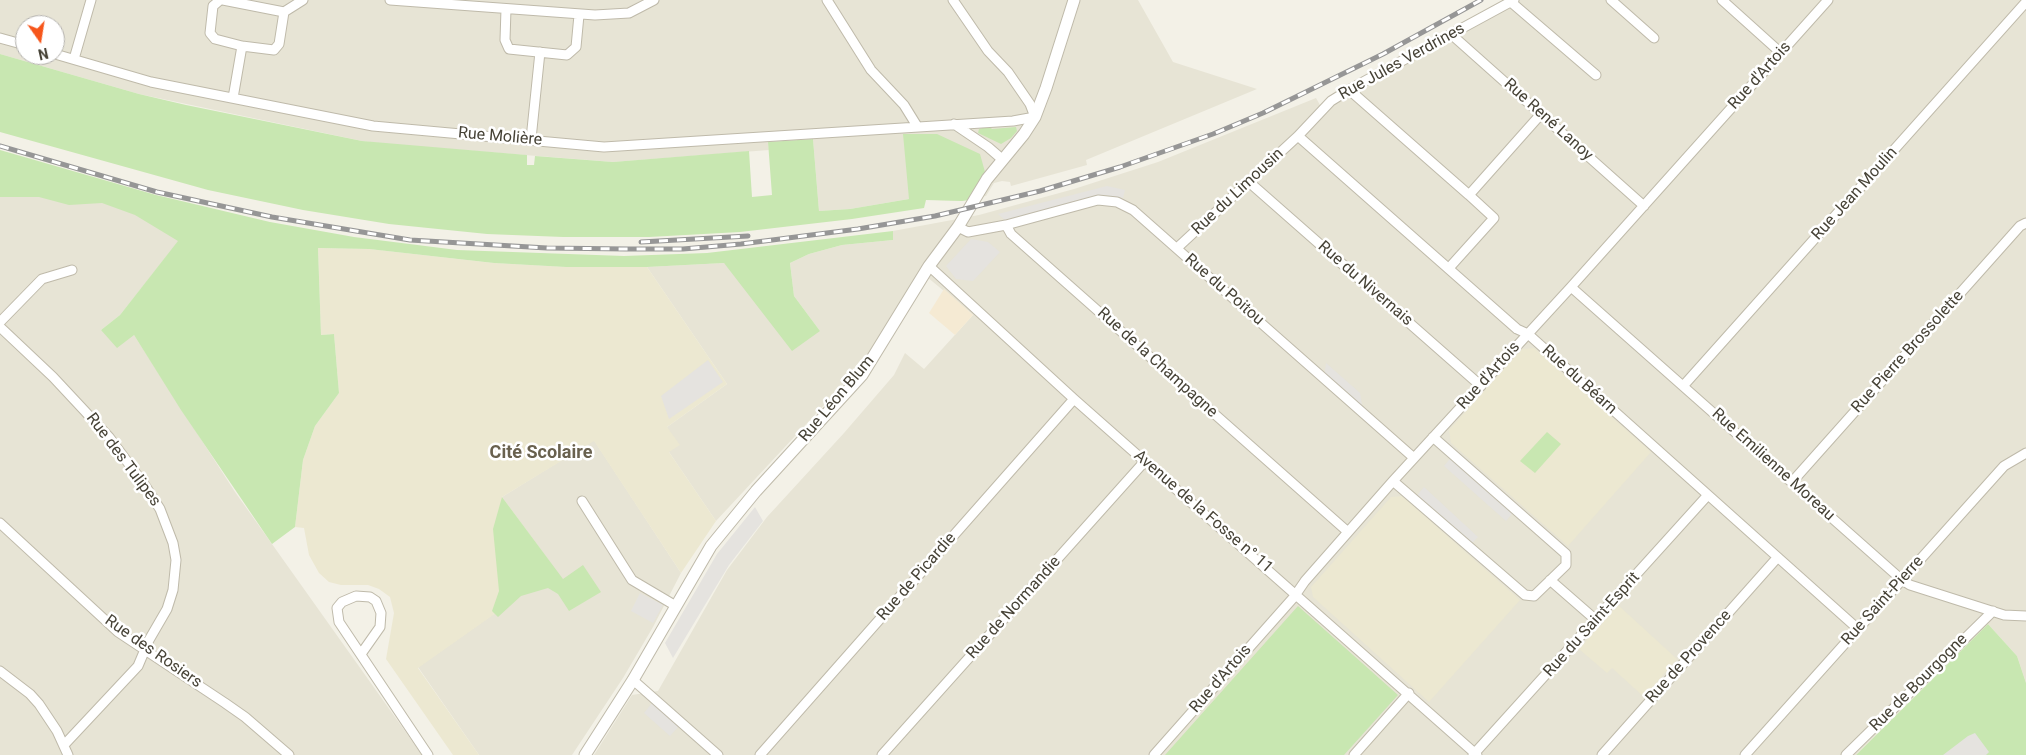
<!DOCTYPE html>
<html>
<head>
<meta charset="utf-8">
<style>
	body { margin:0 }
	#map { position:relative; width:2026px; height:755px; overflow:hidden; background:#f3f1e7; font-family:Roboto,sans-serif }
	canvas { display:block }
	.north { position:absolute; left:15px; top:15px; width:50px; height:50px; box-sizing:border-box; background:#fff; border:1px solid #b5b3af; border-radius:50%; rotate:167deg; font-size:14px; font-weight:700; line-height:20px; text-align:center; color:#464236 }
	.north::after { content:''; display:block; margin:auto; width:18px; height:22px; background:#f6561b; clip-path:polygon(50% 0,100% 100%,50% 72%,0 100%) }
</style>
</head>
<body>
<div id="map">
<canvas width="2026" height="755"></canvas>
<div class="north">N</div>
</div>
<script>
const ctx = document.querySelector('canvas').getContext('2d');
ctx.lineJoin = 'round';
function fill(path, color) {
  ctx.fillStyle = color;
  ctx.fill(path, 'evenodd');
}
function shape(rows) {
  const path = new Path2D();
  for (const r of rows) {
    path.moveTo(r[0], r[1]);
    for (let i = 2; i < r.length; i += 2) path.lineTo(r[i], r[i + 1]);
  }
  return path;
}
function trace(path, color, width, dash) {
  ctx.strokeStyle = color;
  ctx.lineWidth = width;
  ctx.lineCap = dash ? 'butt' : 'round';
  ctx.setLineDash(dash || []);
  ctx.stroke(path);
}
function label(font, color, halo, rows, align = 'center') {
  ctx.font = font + ' Roboto,sans-serif';
  ctx.lineWidth = 5;
  ctx.setLineDash([]);
  ctx.textBaseline = 'middle';
  ctx.strokeStyle = halo;
  ctx.fillStyle = color;
  for (const [text, x, y, turn = 0] of rows) {
    ctx.save();
    ctx.translate(x, y);
    ctx.rotate((+turn || 0) * Math.PI / 180);
    ctx.textAlign = isNaN(turn) ? turn : align;
    if (halo) ctx.strokeText(text, 0, 0);
    ctx.fillText(text, 0, 0);
    ctx.restore();
  }
}
fill(shape([
	[0,0,1138,0,1173,62,1257,89,1086,160,1087,165,1011,186,1010,182,1002,181,994,183,986,196,962,201,909,199,850,209,819,211,813,139,768,142,769,150,613,162,386,144,362,141,139,94,0,54],
	[25,25,55,25,55,55,25,55],
	[1503,0,2026,0,2026,683,2017,656,1988,624,1856,755,594,755,632,695,658,691,727,570,767,517,844,433,894,375,905,353,924,369,973,315,921,272,869,352,851,376,716,521,669,452,667,427,727,384,647,267,724,263,820,331,794,296,790,263,809,254,842,245,893,240,893,231,979,215,1074,189,1158,162,1316,98,1320,105,1337,93],
	[0,167,194,222,120,315,101,330,134,335,235,492,422,755,0,755],
	[594,440,681,573,653,627,623,678,572,755,479,755,418,667,505,606,552,565,502,497]
]), '#e7e4d5');
fill(shape([
	[944,289,973,315,955,335,929,313]
]), '#f5ead3');
fill(shape([
	[318,248,369,249,494,263,566,267,647,267,727,384,667,427,680,445,669,452,716,521,681,573,594,441,502,497,552,565,506,606,418,668,479,755,453,755,386,659,394,613,390,597,379,589,368,585,341,585,329,582,319,573,309,555,304,528,295,527,303,460,315,426,339,393,334,334,321,335],
	[1534,348,1651,452,1568,546,1451,443,1449,430,1522,349],
	[1402,496,1520,600,1429,702,1313,597,1311,587,1391,497],
	[1618,605,1677,659,1644,697,1612,668,1607,673,1579,649]
]), '#ece8d1');
fill(shape([
	[0,54,139,94,186,105,362,141,527,155,527,165,534,165,535,156,613,162,749,151,752,197,772,195,768,142,813,139,819,211,850,209,909,199,903,134,937,134,980,154,985,172,969,200,962,201,926,200,924,208,852,219,740,232,649,237,563,237,487,234,389,224,303,210,208,190,0,132],
	[989,126,992,129,1016,127,1017,131,1011,138,1001,144,978,133,979,129],
	[0,150,156,195,270,222,354,237,457,250,624,256,707,253,893,231,893,240,842,245,809,254,790,263,794,296,820,331,792,351,724,263,647,267,566,267,494,263,369,249,318,248,321,335,334,334,339,393,315,426,303,460,295,527,272,544,181,410,134,335,117,348,101,330,120,315,178,241,135,215,102,203,69,205,39,197,0,197],
	[1547,432,1561,444,1535,473,1520,461],
	[502,497,563,579,583,565,601,592,569,611,558,594,548,588,521,596,498,617,492,611,499,591,493,529],
	[1298,606,1398,695,1344,755,1165,755],
	[1988,624,2017,656,2026,683,2026,755,1856,755]
]), '#c8e7b1');
fill(shape([
	[1107,186,1125,190,1123,198,1104,195,1006,221,998,214],
	[971,239,988,242,1000,252,973,281,956,279,946,266],
	[708,360,723,382,669,419,661,396],
	[1326,363,1360,393,1363,411,1324,378],
	[1453,455,1516,509,1506,521,1444,466],
	[1424,487,1478,537,1469,546,1414,499],
	[755,507,763,521,729,565,673,658,665,643,717,554],
	[640,593,663,605,653,623,631,611],
	[652,703,679,726,670,736,644,713],
	[1975,733,1989,752,1986,755,1943,755,1968,736]
]), '#e5e3df');
const minor = shape([
	[220,0,213,6,210,33,215,39,242,46,274,50,279,44,284,12],
	[223,0,284,12],
	[390,0,595,15,629,13,654,0],
	[827,0,871,70,904,105,917,126],
	[1611,0,1654,38],
	[1722,0,1781,53],
	[1511,2,1596,75],
	[506,9,505,40,509,49,567,55,576,47,579,15],
	[284,12,303,0],
	[1452,35,1644,206],
	[0,38,25,45],
	[55,54,151,82,373,126,604,147,1013,121,1035,117,1030,104,1008,72,988,51,953,0],
	[74,59,91,0],
	[1352,88,1354,94,1469,195,1541,114],
	[233,98,242,46],
	[954,124,988,147,1003,160],
	[1298,136,1517,329,1528,334,1858,629],
	[531,139,540,52],
	[1249,182,1481,386],
	[1006,225,1098,200,1117,202,1133,210,1414,458],
	[958,227,968,232,1006,225,1011,234,1348,532],
	[1177,248,1298,136,1331,101,1352,88,1514,0],
	[929,266,1074,399,1477,755],
	[1449,268,1494,218,1469,195],
	[1571,287,1902,580,1910,585,2004,615,2026,616],
	[0,322,42,279,72,270],
	[0,327,53,377,109,437,146,487,160,509,173,543,176,560,173,590,167,609,149,640,138,666,64,745],
	[1684,385,2026,2],
	[1393,481,1525,595,1534,596,1566,565,1566,554,1433,437],
	[1792,482,2020,226,2026,223],
	[582,501,632,580,676,606],
	[0,523,118,632,225,703,245,717,289,755],
	[1550,580,1597,621],
	[361,654,380,627,381,613,376,601,370,597,356,596,342,602,337,608,339,622,428,755],
	[0,671,30,694,39,704,57,731,68,755],
	[633,680,718,755],
	[760,755,1074,399],
	[882,755,1145,461],
	[1154,755,1294,597,1305,581,1393,481,1571,287,1828,0],
	[1354,755,1409,693],
	[1473,755,1707,496],
	[1602,755,1777,558],
	[1745,755,2004,466,2026,453],
	[1846,755,1993,611]
]);
const tertiary = shape([
	[585,755,633,680,711,546,756,491,862,375,929,266,958,227,987,179,1024,134,1035,117,1046,88,1074,0]
]);
trace(minor, '#bfbaaa', 11);
trace(tertiary, '#bfbaaa', 13);
trace(minor, '#fff', 9);
trace(tertiary, '#fff', 11);
const rail = shape([
	[0,146,157,192,272,217,410,240,547,248,627,249,683,249,741,244,858,229,935,216,1040,191,1120,167,1213,134,1263,113,1383,54,1481,0],
	[641,242,748,236]
]);
trace(rail, '#969696', 5);
trace(rail, '#fff', 3, [9]);
label('16px', '#464236', '#fff', [
	["Rue Jules Verdrines",1402,62,-29],
	["Rue d'Artois",1760,76,-48],
	["Rue René Lanoy",1548,120,42],
	["Rue Molière",500,137,5],
	["Rue du Limousin",1238,192,-43],
	["Rue Jean Moulin",1855,194,-48],
	["Rue du Nivernais",1365,284,41],
	["Rue du Poitou",1224,290,41],
	["Rue Pierre Brossolette",1908,352,-48],
	["Rue de la Champagne",1157,363,42],
	["Rue d'Artois",1489,376,-48],
	["Rue du Béarn",1579,380,42],
	["Rue Léon Blum",837,399,-50],
	["Rue des Tulipes",123,460,53],
	["Rue Emilienne Moreau",1773,465,42],
	["Avenue de la Fosse n° 11",1203,512,41],
	["Rue de Picardie",917,577,-49],
	["Rue Saint-Pierre",1883,601,-48],
	["Rue de Normandie",1014,608,-48],
	["Rue du Saint-Esprit",1592,625,-48],
	["Rue des Rosiers",153,652,35],
	["Rue de Provence",1689,657,-48],
	["Rue d'Artois",1221,679,-49],
	["Rue de Bourgogne",1919,683,-45]
]);
label('bold 18px', '#69614e', '#fff', [
	["Cité Scolaire",541,453]
]);
</script>
</body>
</html>
